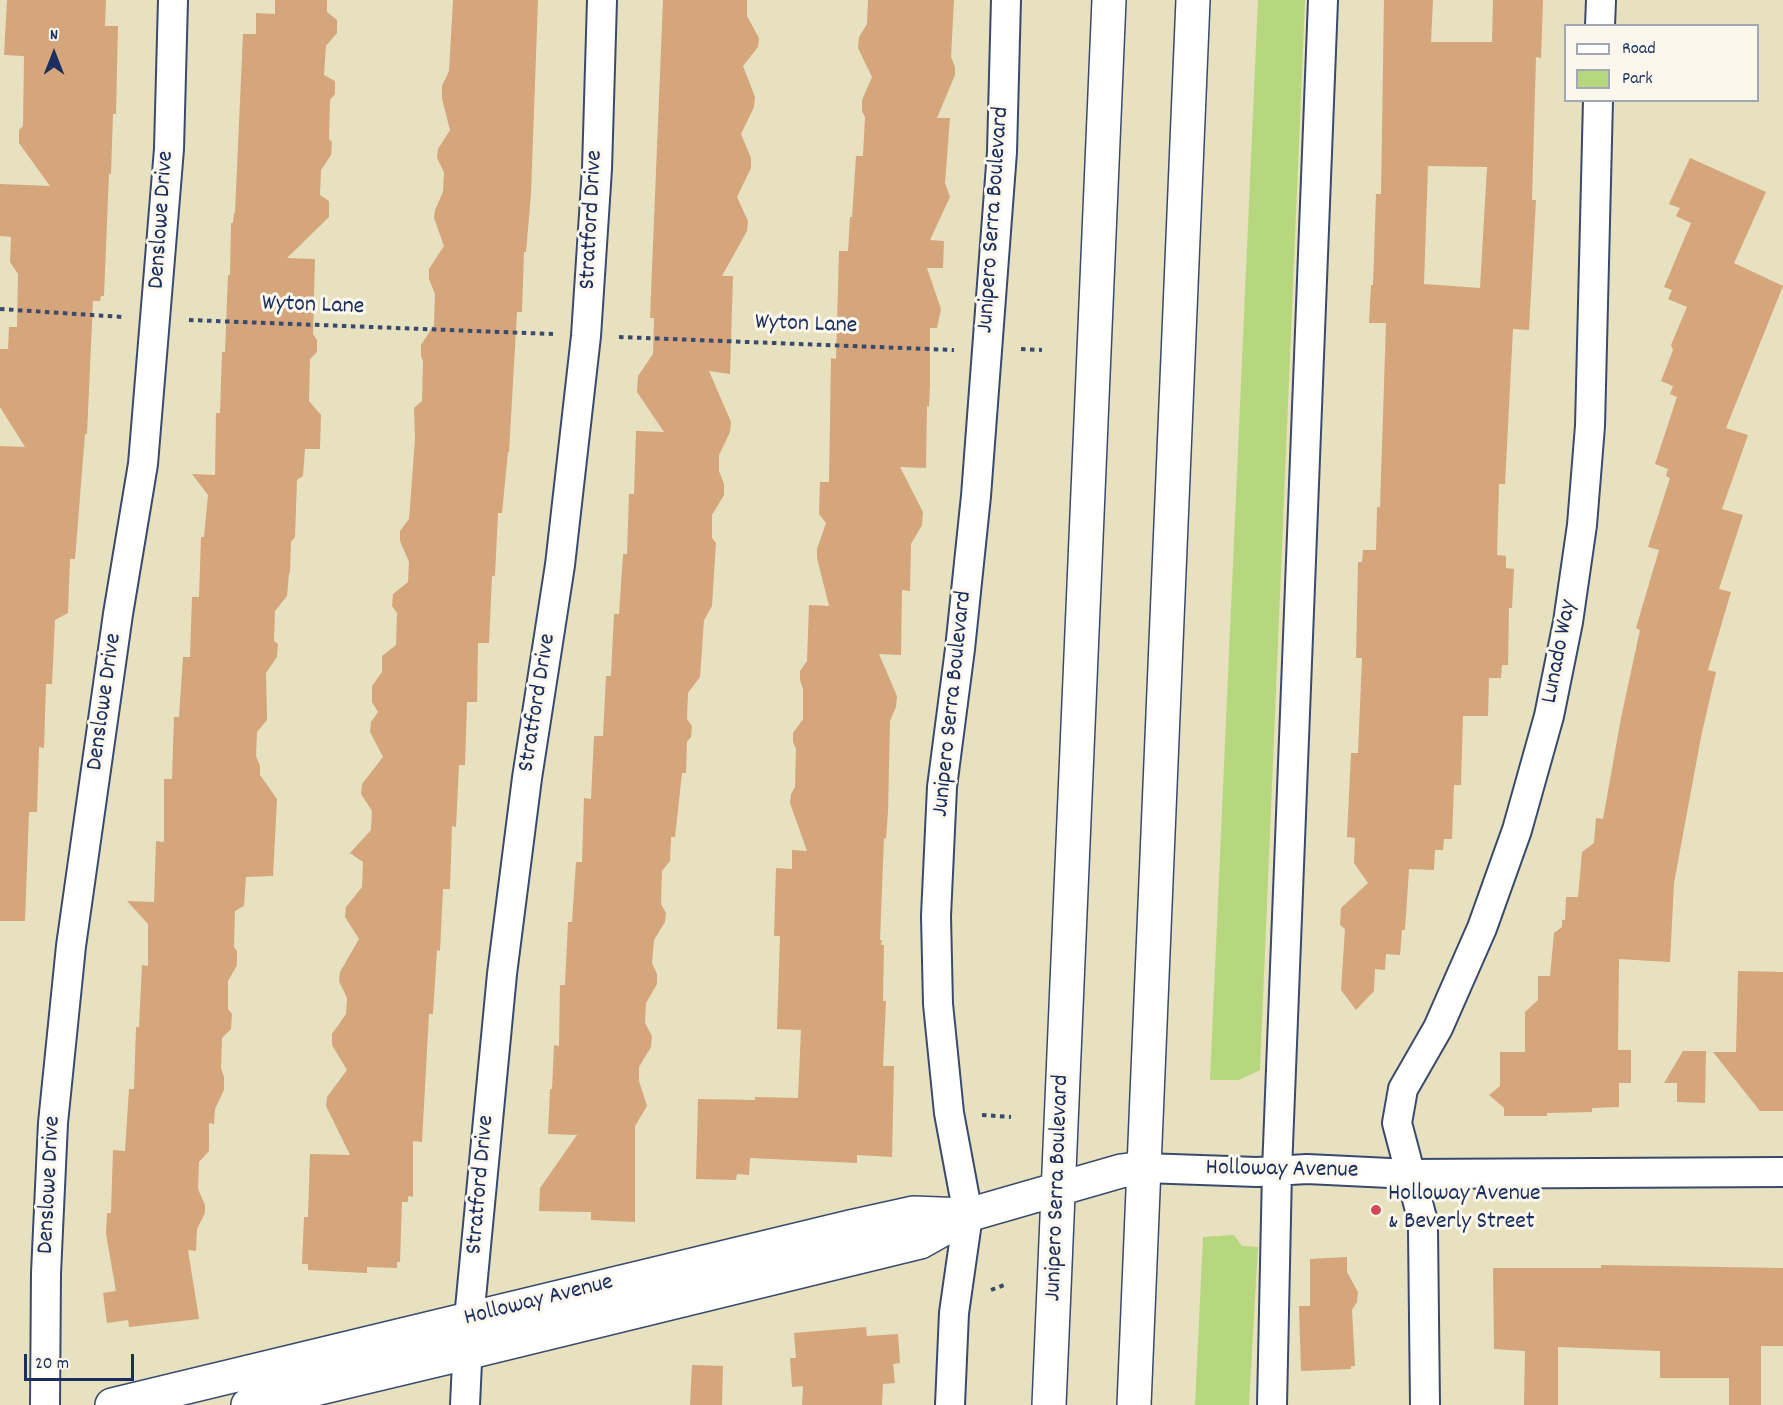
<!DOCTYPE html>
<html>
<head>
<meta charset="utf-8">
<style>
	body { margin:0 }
	#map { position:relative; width:1783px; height:1405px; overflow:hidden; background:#e7e1bf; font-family:Dekko,sans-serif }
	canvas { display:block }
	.legend { position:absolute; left:1564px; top:24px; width:195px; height:78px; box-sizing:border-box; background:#fbf7ec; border:2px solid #a1a7b3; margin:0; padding:8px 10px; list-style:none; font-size:18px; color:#1b2f5e }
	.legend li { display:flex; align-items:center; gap:12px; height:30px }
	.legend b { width:30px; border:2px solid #a1a7b3 }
	.north { position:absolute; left:24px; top:24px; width:60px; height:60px; -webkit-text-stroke:4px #fbf7ec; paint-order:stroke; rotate:0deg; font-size:16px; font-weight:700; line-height:24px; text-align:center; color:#1b2f5e }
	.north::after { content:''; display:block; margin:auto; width:21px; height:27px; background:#1b2f5e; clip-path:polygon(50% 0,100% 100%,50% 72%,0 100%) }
	.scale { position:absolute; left:24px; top:1354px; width:110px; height:27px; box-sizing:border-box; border:3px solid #1b2f5e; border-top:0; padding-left:8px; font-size:18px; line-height:21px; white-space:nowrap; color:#1b2f5e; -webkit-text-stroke:4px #fbf7ec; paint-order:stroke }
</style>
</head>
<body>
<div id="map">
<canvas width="1783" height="1405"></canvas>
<ul class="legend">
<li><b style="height:8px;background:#fff"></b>Road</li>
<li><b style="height:16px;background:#b6d77e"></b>Park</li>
</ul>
<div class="north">N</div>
<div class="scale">20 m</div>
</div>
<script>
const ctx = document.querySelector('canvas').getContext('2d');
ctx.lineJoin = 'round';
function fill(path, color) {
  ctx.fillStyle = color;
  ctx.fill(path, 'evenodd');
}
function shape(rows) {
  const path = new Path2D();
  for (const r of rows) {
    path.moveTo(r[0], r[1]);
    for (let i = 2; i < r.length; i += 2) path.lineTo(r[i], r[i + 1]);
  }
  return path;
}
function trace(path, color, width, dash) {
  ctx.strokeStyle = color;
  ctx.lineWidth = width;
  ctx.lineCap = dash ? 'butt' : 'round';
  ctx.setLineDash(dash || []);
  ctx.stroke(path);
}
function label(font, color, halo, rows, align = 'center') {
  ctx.font = font + ' Dekko,sans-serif';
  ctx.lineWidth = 6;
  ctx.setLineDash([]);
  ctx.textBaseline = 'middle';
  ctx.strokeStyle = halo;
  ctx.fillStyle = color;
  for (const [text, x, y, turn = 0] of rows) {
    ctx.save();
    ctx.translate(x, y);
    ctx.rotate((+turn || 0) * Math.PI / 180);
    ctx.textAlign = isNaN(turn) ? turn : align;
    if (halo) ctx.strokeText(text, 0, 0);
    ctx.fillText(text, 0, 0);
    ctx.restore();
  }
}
fill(shape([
	[1258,0,1305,0,1260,1070,1239,1080,1210,1080],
	[1234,1235,1242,1246,1258,1247,1249,1405,1195,1405,1203,1237]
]), '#b6d77e');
fill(shape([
	[7,0,106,0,105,26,118,26,116,114,113,114,111,174,109,174,104,296,101,296,100,301,93,301,87,434,85,434,75,559,70,559,68,613,55,620,52,684,46,684,44,748,39,747,37,812,29,812,25,921,0,921,0,446,25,447,0,407,0,349,8,349,9,327,17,327,18,274,10,262,11,237,0,236,0,184,50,186,19,143,19,130,23,126,24,56,4,55],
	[275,0,327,0,327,12,337,20,337,33,326,46,324,75,335,81,335,94,330,100,329,139,332,142,331,155,321,170,320,195,329,201,329,217,287,258,315,259,313,334,317,340,317,352,310,359,309,401,321,415,320,449,305,449,303,476,297,480,295,537,291,542,290,573,289,573,287,596,275,611,274,641,278,644,277,657,266,673,267,720,257,732,256,756,260,766,260,775,277,799,273,876,246,877,244,906,235,911,234,947,237,951,237,965,228,981,228,1009,232,1014,231,1029,222,1038,221,1068,224,1077,224,1090,215,1109,214,1124,209,1123,209,1151,199,1162,198,1189,205,1205,205,1213,197,1229,196,1251,188,1250,199,1319,129,1327,128,1320,107,1323,103,1293,116,1291,106,1234,107,1213,111,1213,113,1150,125,1151,129,1089,134,1089,136,1027,139,1027,142,965,148,966,148,924,127,901,154,902,156,841,164,842,164,779,172,779,174,717,179,717,183,657,190,657,192,597,199,597,201,537,204,537,208,495,192,474,215,475,216,413,220,413,222,352,225,352,228,275,230,275,231,223,233,223,234,213,235,213,243,34,256,34,256,13,275,14],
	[453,0,538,0,531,194,526,252,524,252,522,312,517,312,509,452,508,452,502,513,498,513,495,576,492,576,489,643,478,643,477,702,467,702,465,765,459,765,456,827,452,826,450,889,443,889,440,951,437,950,433,1014,429,1014,422,1142,413,1141,413,1197,408,1196,408,1202,402,1202,400,1262,397,1262,397,1268,367,1267,367,1273,308,1270,308,1264,302,1264,304,1217,308,1217,310,1154,350,1155,326,1106,327,1097,347,1070,332,1045,332,1034,346,1014,347,998,339,981,340,972,359,939,345,917,346,907,362,887,363,862,350,853,371,830,372,811,361,794,362,784,383,757,370,732,371,722,378,712,372,702,372,686,382,672,382,656,396,645,397,613,392,606,393,594,408,582,409,562,400,541,400,531,409,519,415,439,414,408,422,401,423,361,421,356,421,345,434,325,435,294,429,279,429,269,444,246,434,218,435,210,443,192,444,172,437,158,438,149,450,130,442,99,442,86,449,71],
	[663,0,747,0,747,16,759,38,758,47,743,66,755,97,754,107,741,134,751,158,751,168,737,197,748,221,747,231,722,276,733,276,730,374,709,371,731,422,730,432,719,455,719,471,724,484,724,495,712,515,712,538,716,543,712,606,704,620,700,677,688,693,687,719,692,726,691,737,687,742,686,773,682,773,675,837,671,837,670,861,662,871,661,904,666,913,665,922,654,940,652,963,657,974,657,984,646,1003,645,1023,652,1036,651,1047,639,1067,639,1081,647,1106,635,1126,635,1222,591,1220,591,1212,539,1211,540,1188,577,1135,548,1134,550,1089,552,1089,554,1045,559,1046,560,985,565,985,568,922,572,922,576,862,582,862,584,798,591,799,594,736,603,736,606,676,611,676,614,614,619,614,623,554,627,554,629,494,634,494,636,431,664,432,637,392,638,376,653,354,654,318,650,318],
	[868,0,954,0,951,57,955,67,955,75,937,118,950,118,945,183,950,197,930,240,944,241,943,268,927,268,941,309,937,328,930,328,930,385,929,407,927,406,926,468,900,467,923,512,922,525,911,544,910,591,902,590,901,655,879,654,897,696,896,707,890,721,888,812,886,839,884,838,880,940,882,940,881,945,884,945,883,1001,886,1001,883,1066,894,1066,892,1157,857,1155,857,1163,750,1158,749,1175,737,1174,736,1180,696,1179,698,1099,755,1100,755,1097,798,1098,801,1030,777,1029,780,936,774,936,776,868,792,869,792,850,807,851,790,803,791,794,795,787,796,749,793,742,793,733,803,719,803,689,800,680,800,671,807,661,809,605,829,606,817,558,817,549,826,523,819,514,820,482,829,482,831,358,836,359,839,251,848,251,850,217,852,217,856,156,863,156,865,117,862,111,862,100,872,77,858,48,859,37,867,24],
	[1384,0,1433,0,1431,42,1492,42,1493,0,1543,0,1541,58,1536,57,1532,200,1536,200,1529,330,1513,329,1505,484,1499,484,1497,555,1506,556,1506,568,1514,569,1512,608,1509,608,1508,665,1502,665,1501,678,1489,678,1488,716,1463,716,1461,785,1454,785,1452,839,1444,839,1443,850,1435,850,1434,870,1409,869,1405,930,1402,930,1400,955,1386,954,1385,970,1375,969,1374,991,1356,1010,1341,990,1345,929,1340,925,1341,908,1368,883,1354,863,1355,838,1347,837,1351,753,1358,753,1362,658,1356,658,1358,562,1362,562,1363,550,1376,550,1377,507,1380,507,1386,323,1369,323,1371,285,1373,285,1376,194,1381,194],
	[1428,166,1487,167,1480,288,1424,284],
	[1690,158,1766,192,1734,263,1783,286,1726,428,1748,435,1722,509,1743,515,1719,589,1731,592,1708,670,1716,672,1701,737,1674,883,1670,962,1619,959,1618,1050,1631,1050,1631,1083,1619,1083,1619,1107,1592,1108,1592,1112,1547,1113,1547,1116,1504,1116,1504,1108,1489,1095,1500,1086,1500,1052,1525,1052,1525,1012,1538,1000,1538,976,1550,976,1554,933,1562,927,1562,920,1565,920,1566,897,1578,897,1582,852,1594,843,1596,818,1603,819,1621,718,1640,630,1636,628,1659,550,1648,547,1670,478,1666,476,1668,469,1655,464,1677,397,1670,394,1673,386,1661,381,1673,350,1671,345,1687,307,1668,299,1672,290,1664,287,1691,223,1676,216,1680,208,1669,204],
	[1738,971,1783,972,1783,1111,1760,1111,1713,1052,1736,1052],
	[1683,1051,1706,1051,1705,1103,1677,1102,1677,1083,1664,1083],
	[1347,1257,1347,1272,1358,1292,1357,1302,1352,1310,1355,1366,1351,1366,1351,1369,1301,1371,1299,1306,1310,1306,1310,1259],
	[1601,1265,1783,1268,1783,1346,1761,1346,1761,1405,1729,1405,1729,1378,1660,1378,1660,1351,1558,1347,1558,1405,1524,1405,1525,1351,1494,1349,1493,1268,1601,1268],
	[866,1327,867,1336,898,1334,900,1363,893,1364,895,1383,883,1384,882,1405,802,1405,803,1386,792,1387,790,1358,796,1358,794,1333],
	[692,1365,723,1366,722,1405,690,1405]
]), '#d5a57c');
const minor = shape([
	[1600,26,1601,0],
	[1144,1168,1257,1172,1307,1169,1410,1174,1783,1172],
	[45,1405,46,1273,53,1123,71,946,118,614,143,464,169,149,173,0],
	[465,1405,469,1319,502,974,527,778,560,565,586,336,597,169,602,0],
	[950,1405,954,1313,968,1215,949,1113,938,1004,936,916,942,787,960,649,976,496,1002,152,1006,0],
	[1272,1405,1277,1171,1323,0],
	[1425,1405,1423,1230,1422,1218,1397,1123,1403,1089,1438,1028,1482,928,1517,830,1549,716,1568,622,1582,525,1590,426,1598,100]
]);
const tertiary = shape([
	[112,1405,850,1227,913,1213,966,1215],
	[248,1405,466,1353,920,1242,968,1215,1121,1171,1144,1168]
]);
const primary = shape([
	[1049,1405,1109,0],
	[1134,1405,1193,0]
]);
trace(minor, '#3a4a6d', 32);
trace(tertiary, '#3a4a6d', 36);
trace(primary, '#3a4a6d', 36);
trace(shape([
	[0,309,123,317],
	[189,320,553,334],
	[619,337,954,350],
	[1021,349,1042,350],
	[982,1115,1011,1117],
	[991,1290,1004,1285]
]), '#3a4a6d', 4, [4.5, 4.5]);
trace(minor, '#fff', 28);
trace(tertiary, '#fff', 33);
trace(primary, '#fff', 33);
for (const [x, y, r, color] of [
	[1376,1210,6,"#d1495b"]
]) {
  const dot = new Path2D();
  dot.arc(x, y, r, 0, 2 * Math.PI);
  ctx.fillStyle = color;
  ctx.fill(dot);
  trace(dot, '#fbf7ec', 2);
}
label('24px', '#1b2f5e', '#fbf7ec', [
	["Denslowe Drive",163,220,-86],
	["Stratford Drive",593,220,-87],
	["Junipero Serra Boulevard",995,220,-86],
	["Wyton Lane",313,307,2],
	["Wyton Lane",806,326,2],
	["Lunado Way",1561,652,-79],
	["Denslowe Drive",106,702,-82],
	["Stratford Drive",539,703,-81],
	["Junipero Serra Boulevard",954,704,-84],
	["Holloway Avenue",1282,1171,1],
	["Denslowe Drive",51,1185,-87],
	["Stratford Drive",482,1185,-85],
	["Junipero Serra Boulevard",1059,1188,-88],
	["Holloway Avenue",539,1302,-14]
]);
label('24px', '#1b2f5e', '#fbf7ec', [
	["Holloway Avenue",1388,1196],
	["& Beverly Street",1388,1224]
], 'left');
</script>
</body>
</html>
